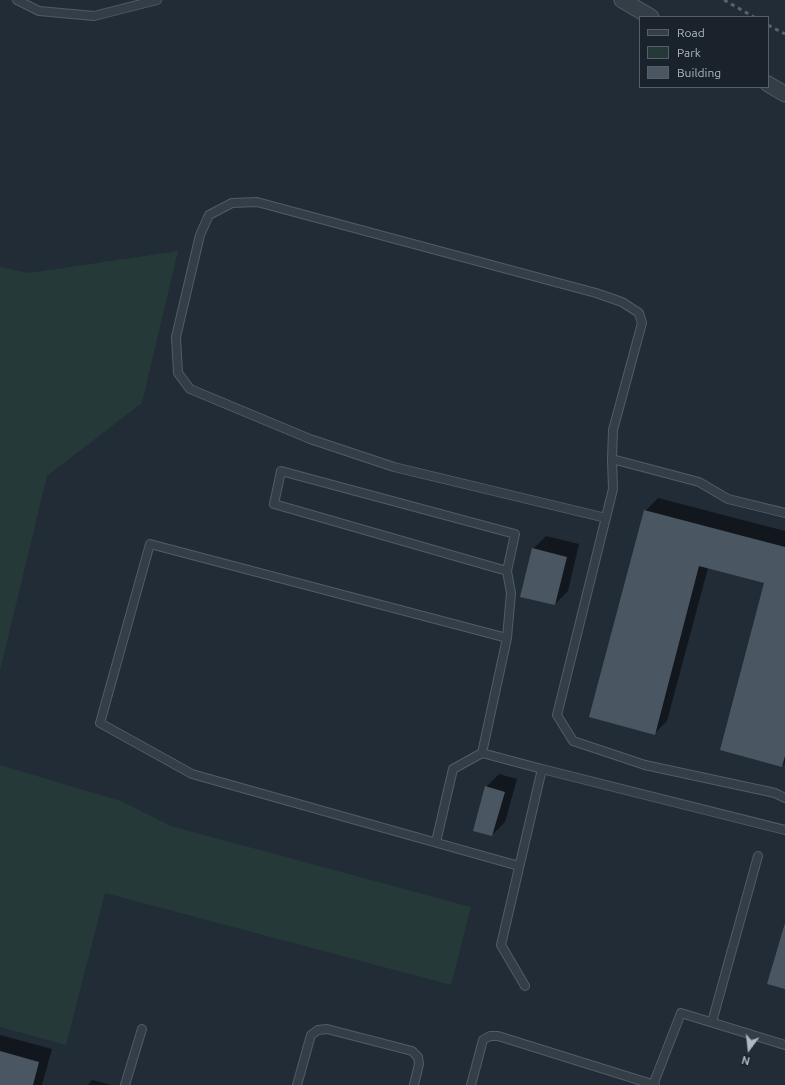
<!DOCTYPE html>
<html>
<head>
<meta charset="utf-8">
<style>
	body { margin:0 }
	#map { position:relative; width:785px; height:1085px; overflow:hidden; background:#212c36; font-family:Ubuntu,sans-serif }
	canvas { display:block }
	.legend { position:absolute; left:639px; top:16px; width:130px; height:72px; box-sizing:border-box; background:#1a232b; border:1px solid #565f68; margin:0; padding:5px 7px; list-style:none; font-size:12px; color:#afb9c3 }
	.legend li { display:flex; align-items:center; gap:8px; height:20px }
	.legend b { width:20px; border:1px solid #565f68 }
	.north { position:absolute; left:729px; top:1029px; width:40px; height:40px; -webkit-text-stroke:3px #1a232b; paint-order:stroke; rotate:195deg; font-size:11px; font-weight:700; line-height:16px; text-align:center; color:#afb9c3 }
	.north::after { content:''; display:block; margin:auto; width:14px; height:18px; background:#afb9c3; clip-path:polygon(50% 0,100% 100%,50% 72%,0 100%) }
</style>
</head>
<body>
<div id="map">
<canvas width="785" height="1085"></canvas>
<ul class="legend">
<li><b style="height:5px;background:#353e47"></b>Road</li>
<li><b style="height:11px;background:#243938"></b>Park</li>
<li><b style="height:11px;background:#4a5762"></b>Building</li>
</ul>
<div class="north">N</div>
</div>
<script>
const ctx = document.querySelector('canvas').getContext('2d');
ctx.lineJoin = 'round';
function fill(path, color) {
  ctx.fillStyle = color;
  ctx.fill(path, 'evenodd');
}
function shape(rows) {
  const path = new Path2D();
  for (const r of rows) {
    path.moveTo(r[0], r[1]);
    for (let i = 2; i < r.length; i += 2) path.lineTo(r[i], r[i + 1]);
  }
  return path;
}
function trace(path, color, width, dash) {
  ctx.strokeStyle = color;
  ctx.lineWidth = width;
  ctx.lineCap = dash ? 'butt' : 'round';
  ctx.setLineDash(dash || []);
  ctx.stroke(path);
}
fill(shape([
	[178,251,142,403,47,476,0,671,0,267,29,273],
	[0,765,121,801,171,826,471,907,451,985,105,893,66,1045,0,1027]
]), '#243938');
fill(shape([
	[658,498,785,531,785,763,782,766,765,583,708,568,667,721,654,734,645,511],
	[546,536,579,544,568,591,555,604,533,549],
	[499,774,517,779,505,822,492,835,486,787],
	[0,1035,52,1049,42,1085,0,1085],
	[92,1080,111,1085,88,1085]
]), '#0007');
fill(shape([
	[644,510,785,547,785,756,782,767,720,750,764,583,699,566,655,735,589,717],
	[532,548,567,557,555,605,520,597],
	[485,786,505,792,492,836,473,831],
	[785,923,785,989,767,984],
	[0,1051,39,1062,33,1085,0,1085]
]), '#4a5762');
const lane = shape([
	[17,0,39,11,94,16,157,0],
	[785,513,728,499,699,482,612,459,613,489,557,715,573,741,645,765,775,793,785,798],
	[606,518,394,467,310,439,190,389,178,373,176,337,200,235,209,215,232,203,257,202,596,293,622,302,639,313,642,323,613,430,612,459],
	[507,571,515,534,281,471,274,504,507,571,511,593,507,638],
	[436,842,453,769,482,753],
	[519,866,192,774,100,723,150,544,507,638,482,753,542,769],
	[525,986,501,945,542,769,785,830],
	[712,1022,758,856],
	[125,1085,142,1029],
	[297,1085,311,1035,318,1030,327,1029,412,1051,418,1057,419,1064,414,1085],
	[471,1085,483,1040,490,1036,498,1036,655,1085],
	[653,1085,681,1013,785,1045]
]);
const street = shape([
	[622,0,651,17],
	[768,84,785,94]
]);
trace(lane, '#525c64', 10);
trace(street, '#525c64', 17);
trace(lane, '#353e47', 8);
trace(street, '#353e47', 15);
trace(shape([
	[724,0,754,17],
	[768,25,785,34]
]), '#57626e', 3, [4, 4]);
</script>
</body>
</html>
